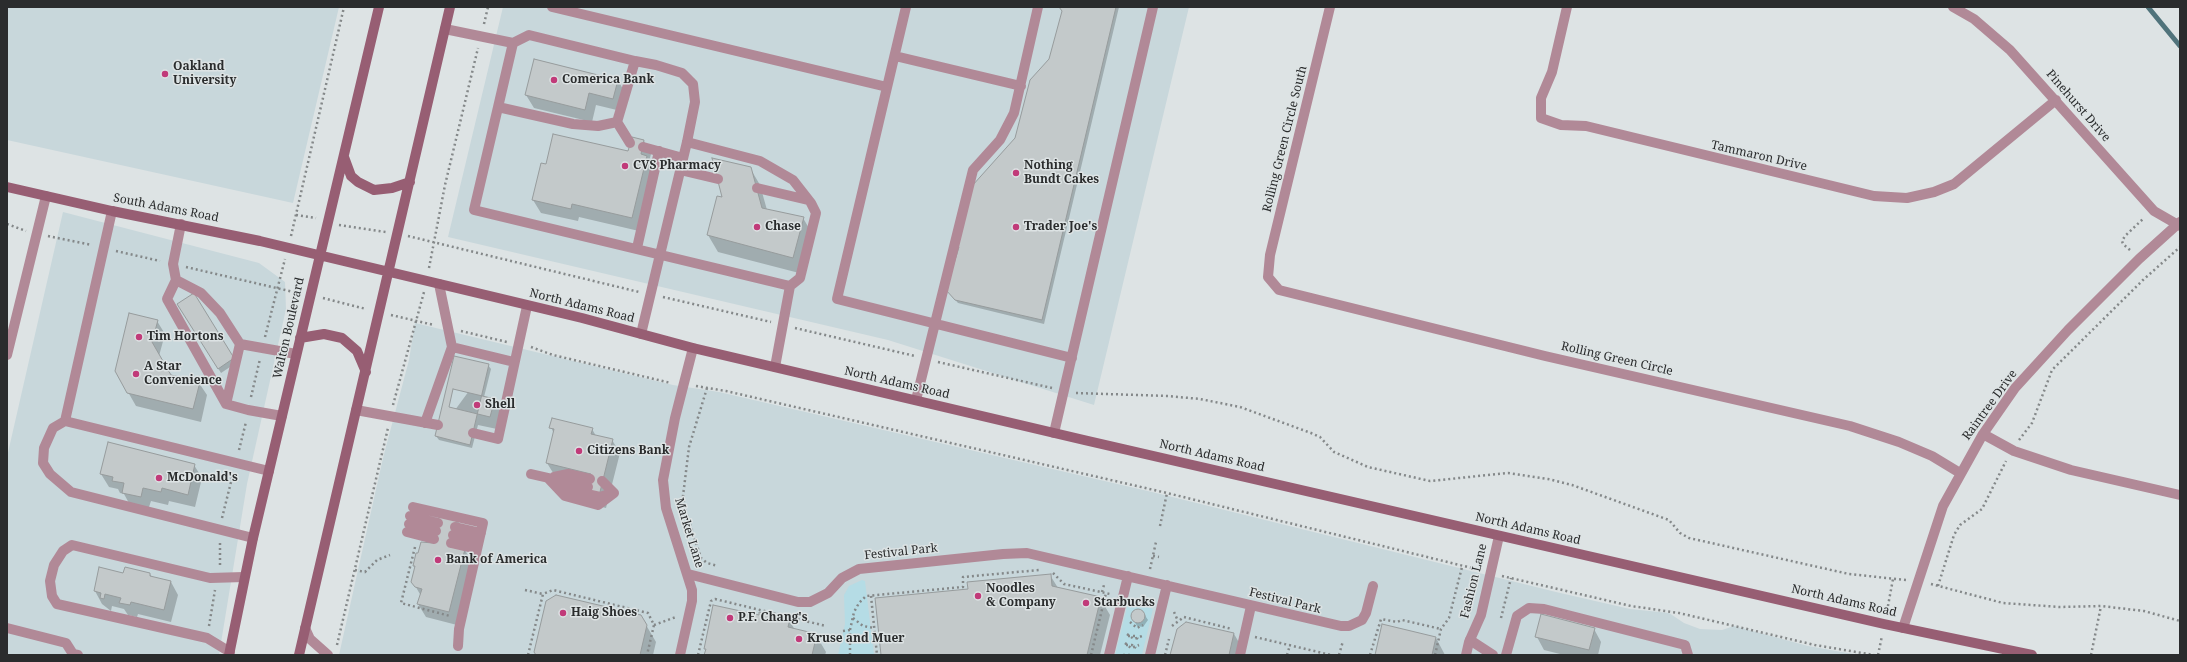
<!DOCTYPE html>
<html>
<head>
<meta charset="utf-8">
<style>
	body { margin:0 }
	#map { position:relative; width:2187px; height:662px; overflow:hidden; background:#dde3e4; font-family:"Noto Serif",serif }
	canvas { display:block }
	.frame { position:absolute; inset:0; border:8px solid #2a2c2d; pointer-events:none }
</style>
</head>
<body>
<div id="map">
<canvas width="2187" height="662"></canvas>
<div class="frame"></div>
</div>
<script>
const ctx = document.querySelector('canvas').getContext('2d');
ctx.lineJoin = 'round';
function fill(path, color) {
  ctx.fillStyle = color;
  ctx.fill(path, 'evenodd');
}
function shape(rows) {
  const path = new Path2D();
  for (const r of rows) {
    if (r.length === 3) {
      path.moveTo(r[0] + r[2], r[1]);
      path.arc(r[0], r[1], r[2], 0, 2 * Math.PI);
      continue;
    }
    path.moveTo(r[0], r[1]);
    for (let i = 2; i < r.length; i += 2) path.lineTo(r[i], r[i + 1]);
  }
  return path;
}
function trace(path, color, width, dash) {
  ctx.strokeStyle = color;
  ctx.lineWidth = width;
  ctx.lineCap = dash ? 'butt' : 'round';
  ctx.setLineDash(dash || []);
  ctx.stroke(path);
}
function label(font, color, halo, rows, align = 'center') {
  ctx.font = font + ' "Noto Serif",serif';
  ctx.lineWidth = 3;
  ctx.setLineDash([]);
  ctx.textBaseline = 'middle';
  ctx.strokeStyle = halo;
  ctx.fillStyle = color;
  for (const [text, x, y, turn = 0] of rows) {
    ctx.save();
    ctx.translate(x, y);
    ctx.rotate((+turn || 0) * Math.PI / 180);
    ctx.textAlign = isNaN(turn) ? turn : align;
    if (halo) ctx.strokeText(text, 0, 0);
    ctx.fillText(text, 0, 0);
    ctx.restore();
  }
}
fill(shape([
	[7,7,339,7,293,203,7,140],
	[503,7,1189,7,1094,405,888,340,448,237],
	[63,212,259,263,285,282,286,309,247,484,219,655,7,655,7,457],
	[415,323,673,385,719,392,1152,492,1556,592,1630,609,1669,613,1684,623,1700,629,1722,630,1734,626,1808,646,1859,655,339,655,383,458,409,360]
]), '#c8d7db');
fill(shape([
	[862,580,865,581,874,655,838,655,845,624,844,595,849,586],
	[1128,603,1139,604,1153,609,1142,655,1115,655]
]), '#b5dce5');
fill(shape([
	[1060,7,1119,7,1044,324,958,303,950,294,1050,60,1063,11],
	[618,80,625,93,621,111,596,105,592,122,534,108,526,95],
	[644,141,651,154,649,162,654,170,639,231,579,217,578,221,541,213,533,200,629,152],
	[750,168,760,185,767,210,803,218,813,235,803,274,718,252,708,235,724,198],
	[179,304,236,363,221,373],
	[157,321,165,334,159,356,170,376,199,383,207,395,201,422,136,406,116,371],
	[488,365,491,369,484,397,494,400,501,413,497,429,478,425,472,448,439,440,436,436],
	[551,427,592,429,596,436,612,440,620,453,606,508,595,505,555,476,547,463,554,434],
	[109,443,194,465,202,478,195,507,169,501,168,505,151,501,148,510,130,505,124,494,120,493,118,489,109,487,101,474],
	[456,518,464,531,465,550,472,563,457,625,426,617,418,604,421,596,413,582,416,569,414,566],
	[124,574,150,574,152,577,171,582,178,595,171,622,138,614,137,617,128,615,124,609,112,606,111,611,102,604,95,591],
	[1050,575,1058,588,1100,598,1110,615,1100,655,882,655,969,590],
	[714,606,759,616,789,620,795,630,816,635,826,652,825,655,705,655],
	[1137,609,1142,611,1148,620,1143,627,1137,626,1132,617,1133,612],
	[1187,623,1234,634,1244,651,1243,655,1171,655],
	[646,625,656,642,653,655,537,655],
	[1594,629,1601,642,1598,655,1564,655,1544,650,1537,637],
	[1436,638,1445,655,1376,655]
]), '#0003');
trace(shape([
	[2148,7,2180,46]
]), '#50737b', 5);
const building = shape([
	[1059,7,1116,7,1042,320,955,300,946,290,959,247,956,246,972,186,1015,138,1030,80,1049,59,1062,11,1059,7],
	[534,59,618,80,613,99,589,93,585,110,525,95,534,59],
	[553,134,628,151,632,137,644,140,641,154,647,156,632,218,572,204,571,209,532,200,541,163,546,164,553,134],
	[712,158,751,167,762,208,804,217,793,258,707,235,717,196,722,197,712,158],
	[194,293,234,358,218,369,177,304,194,293],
	[129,313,158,320,152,342,171,375,200,382,193,409,127,393,115,371,129,313],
	[454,356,489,364,470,445,435,436,454,356],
	[453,389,495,399,490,417,449,407,453,389],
	[552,418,593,428,591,434,613,439,599,496,587,493,591,474,546,463,554,429,549,428,552,418],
	[108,442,195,464,188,495,162,488,161,492,143,488,141,497,122,493,124,483,112,481,113,477,100,474,108,442],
	[440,513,457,518,450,547,465,549,449,612,417,604,422,589,415,587,411,582,415,566,413,566,416,553,418,553,421,542,433,543,440,513],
	[99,567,123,573,125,567,150,573,150,576,171,581,164,610,131,602,130,605,119,603,121,598,105,594,104,599,100,598,101,593,94,591,99,567],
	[1051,574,1052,586,1101,597,1087,655,881,655,875,598,968,589,967,582,1051,574],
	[556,595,641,615,647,625,640,655,536,655,534,652,546,601,556,595],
	[713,605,759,615,759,612,790,619,788,627,817,634,812,655,704,655,706,649,704,649,713,605],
	[1138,616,7],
	[1541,614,1595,628,1589,650,1535,637,1541,614],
	[1186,622,1234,633,1229,655,1170,655,1177,629,1186,622],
	[1382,624,1436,637,1432,655,1375,655,1382,624]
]);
fill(building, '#c3c9ca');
trace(building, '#979c9d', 1);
trace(shape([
	[484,24,488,7],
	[296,215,316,218],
	[7,224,26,231],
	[339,225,386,232],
	[48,236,92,245],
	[291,236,344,7],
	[408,236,639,292],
	[2130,250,2123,244,2122,241,2125,236,2144,218],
	[116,251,160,261],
	[186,267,298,293],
	[429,268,445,185,478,48],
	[663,297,771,322],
	[323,298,366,309],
	[391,315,434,325],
	[795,328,915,356],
	[461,331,507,342],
	[265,337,285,259],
	[531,347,553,355,671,383],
	[938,362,1052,388],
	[696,386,726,391,1167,493,1480,570],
	[707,388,689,447,683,496,685,509,701,558,707,563,718,566],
	[1076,393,1168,396,1200,399,1240,407,1311,433,1320,437,1334,452,1368,467,1430,481,1508,473,1548,479,1572,485,1669,520,1680,533,1689,538,1849,574,1906,580],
	[251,397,260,359],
	[393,405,424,292],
	[2019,440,2032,423,2052,370,2143,280,2180,247],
	[239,450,246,422],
	[222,518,233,474],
	[1160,526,1167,493],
	[415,547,401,603,450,616],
	[1153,556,1159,557],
	[220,565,220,542],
	[1150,569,1156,542],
	[355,570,365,572,377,560,390,555],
	[1053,573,1064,584,1110,594],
	[1502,576,1631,606,1679,613,1815,645,1874,655],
	[1931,584,2003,603,2060,607,2101,606,2144,611,2180,621],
	[1938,586,1954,535,1960,525,1982,509,2006,461],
	[525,590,543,594],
	[1102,592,1104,585],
	[871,596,877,655],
	[1135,601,1149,605],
	[1141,602,1144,593],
	[1887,611,1893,579],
	[1174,612,1178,621],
	[853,618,863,626,874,628],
	[1501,618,1511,578],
	[1130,622,1137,628,1143,625],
	[654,625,676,617],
	[209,626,215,590],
	[1172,626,1184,617,1232,629],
	[850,630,854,612,859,603,866,596,963,587,963,577,1039,570],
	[843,631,850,630,850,655],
	[1127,634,1134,639,1142,636],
	[1128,636,1135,636,1138,639],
	[1255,637,1331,655],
	[1125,643,1131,648,1139,645],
	[337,645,388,428],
	[1126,645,1132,645,1136,648],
	[528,655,543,594,553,590,648,613,654,625,647,655],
	[698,655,711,601,715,599,826,626],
	[1091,655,1106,593],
	[1123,655,1131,655],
	[1165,655,1169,639],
	[1287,655,1290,645],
	[1339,655,1343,641],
	[1370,655,1381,619,1397,622,1402,620,1441,629],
	[1435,655,1441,629,1449,618,1462,567],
	[1878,655,1882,636],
	[2091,655,2101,606]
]), '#848889', 2.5, [2, 3]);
trace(shape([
	[552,7,887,87],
	[906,7,837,299,1072,358],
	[445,29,513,43,529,35,635,61,656,65,682,73,693,84,695,102,687,142,641,334],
	[513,43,474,210,790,286],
	[895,56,1021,86],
	[498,107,573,124,598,126,617,122,635,61],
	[617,122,630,143],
	[687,142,760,161,793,180,811,203,816,213,800,278,790,286,775,367],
	[643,147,683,158],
	[680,170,718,179],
	[757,188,808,200],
	[181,224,173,264,176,280,201,293,220,313,240,344],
	[637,248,659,151],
	[176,280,167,299,226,404,248,410,282,416],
	[452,347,514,362],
	[916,400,973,170,1000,140,1014,113,1038,7],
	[226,404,240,344,296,354],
	[356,410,438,425],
	[65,421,112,211],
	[425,423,452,347,439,284],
	[473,433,498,439,527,306],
	[1054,433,1153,7],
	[531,474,588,487],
	[554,477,568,474,590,479],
	[548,478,565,496,598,505,614,493],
	[602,481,614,493],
	[556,483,564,489,600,497,609,494],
	[413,507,483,523,459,629,458,646],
	[410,516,438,523],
	[409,524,436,531],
	[455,527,481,533],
	[407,532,434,539],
	[453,535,479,541],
	[253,538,71,492,50,474,43,463,44,448,53,428,65,421,269,471],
	[451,543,477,549],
	[7,628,66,643,73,654,78,655],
	[1470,640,1493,655],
	[230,652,207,638,57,604,52,596,50,581,54,565,63,551,72,545,210,578,244,577],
	[1240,655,1251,606],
	[1506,655,1517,616,1529,608,1544,609,1685,645,1688,655]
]), '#b18997', 10);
trace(shape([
	[1330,7,1270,255,1268,277,1279,290,1545,356,1850,426,1899,442,1932,456,1960,473],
	[1567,7,1552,72,1541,98,1541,118,1561,125,1586,126,1874,196,1907,198,1934,192,1954,184,2056,100],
	[1953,7,1974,19,2010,50,2154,211,2180,226],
	[7,355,46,196],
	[1983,434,2014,451,2071,470,2180,495],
	[688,574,798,602,810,602,828,593,842,578,859,569,1003,554,1027,553,1341,626,1349,626,1362,620,1366,613,1373,586],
	[305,628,310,639,328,655],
	[1903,628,1943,506,1983,434,2015,388,2068,330,2139,259,2180,222],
	[680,655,692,601,692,590,666,508,663,480,675,418,693,348],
	[1109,655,1128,576],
	[1150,655,1167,585],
	[1466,655,1469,642,1481,615,1499,536]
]), '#b18997', 10);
trace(shape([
	[344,157,351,176,358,182,374,190,392,188,410,182],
	[7,187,112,211,260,241,582,318,693,348,1084,440,1884,624,2032,655],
	[300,338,324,334,342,338,357,351,366,372],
	[229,655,253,538,379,7],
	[299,655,450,7]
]), '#975e73', 10);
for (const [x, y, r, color] of [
	[165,74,4,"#c13a79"],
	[554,80,4,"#c13a79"],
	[625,166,4,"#c13a79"],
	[1016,173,4,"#c13a79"],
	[757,227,4,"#c13a79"],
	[1016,227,4,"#c13a79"],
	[139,337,4,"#c13a79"],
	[136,374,4,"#c13a79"],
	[477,405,4,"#c13a79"],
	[579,451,4,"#c13a79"],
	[159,478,4,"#c13a79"],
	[438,560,4,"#c13a79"],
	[978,596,4,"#c13a79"],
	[1086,603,4,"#c13a79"],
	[563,613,4,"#c13a79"],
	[730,618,4,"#c13a79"],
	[799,639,4,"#c13a79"]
]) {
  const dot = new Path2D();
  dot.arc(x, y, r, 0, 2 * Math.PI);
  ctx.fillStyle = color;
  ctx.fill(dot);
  trace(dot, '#dde3e4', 1.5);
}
label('bold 12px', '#2a2c2d', '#dde3e4', [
	["Oakland",173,67],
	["University",173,81],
	["Comerica Bank",562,80],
	["CVS Pharmacy",633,166],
	["Nothing",1024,166],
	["Bundt Cakes",1024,180],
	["Chase",765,227],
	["Trader Joe's",1024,227],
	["Tim Hortons",147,337],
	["A Star",144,367],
	["Convenience",144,381],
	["Shell",485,405],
	["Citizens Bank",587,451],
	["McDonald's",167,478],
	["Bank of America",446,560],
	["Noodles",986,589],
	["& Company",986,603],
	["Starbucks",1094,603],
	["Haig Shoes",571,613],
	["P.F. Chang's",738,618],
	["Kruse and Muer",807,639]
], 'left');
label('12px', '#2a2c2d', '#dde3e4', [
	["Pinehurst Drive",2078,106,49],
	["Rolling Green Circle South",1285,139,-76],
	["Tammaron Drive",1759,156,13],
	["South Adams Road",166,208,11],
	["North Adams Road",582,306,14],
	["Walton Boulevard",289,328,-77],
	["Rolling Green Circle",1617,359,13],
	["North Adams Road",897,383,13],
	["Raintree Drive",1990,405,-54],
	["North Adams Road",1212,456,13],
	["North Adams Road",1528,529,13],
	["Market Lane",689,533,73],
	["Festival Park",901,552,-6],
	["Fashion Lane",1474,581,-76],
	["Festival Park",1285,601,14],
	["North Adams Road",1844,601,13]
]);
</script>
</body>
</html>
